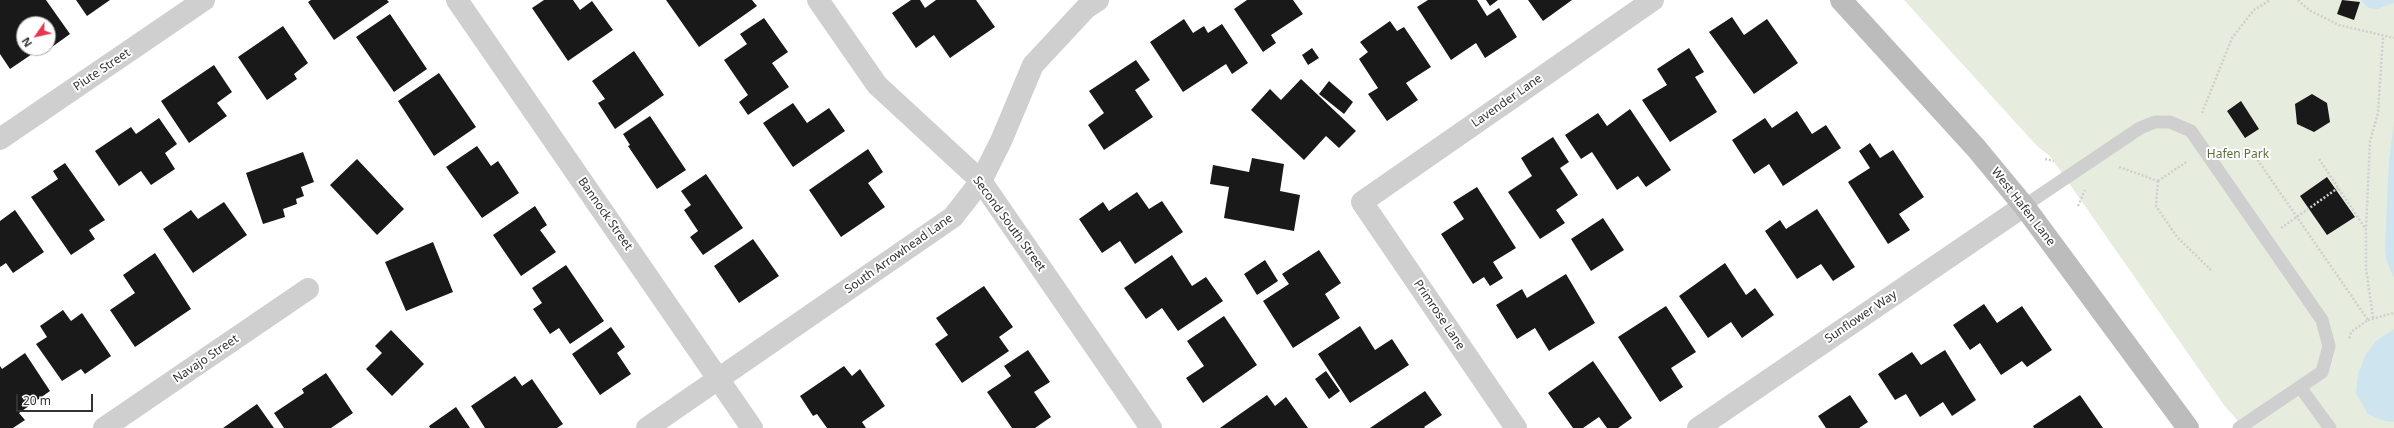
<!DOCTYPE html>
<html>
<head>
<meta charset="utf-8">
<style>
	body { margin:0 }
	#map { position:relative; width:2394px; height:428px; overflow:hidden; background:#fff; font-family:"Noto Sans",sans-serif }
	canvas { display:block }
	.north { position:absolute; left:16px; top:16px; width:40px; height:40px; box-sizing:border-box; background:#fff; border:1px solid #adadad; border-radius:50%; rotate:236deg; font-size:11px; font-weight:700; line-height:16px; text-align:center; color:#323232 }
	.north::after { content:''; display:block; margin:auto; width:14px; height:18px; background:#e9354f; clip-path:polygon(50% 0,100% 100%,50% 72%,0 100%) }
	.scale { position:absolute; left:16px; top:394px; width:77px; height:18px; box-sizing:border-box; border:2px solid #323232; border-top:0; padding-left:5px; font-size:12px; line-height:14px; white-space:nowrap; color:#323232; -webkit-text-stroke:3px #fff; paint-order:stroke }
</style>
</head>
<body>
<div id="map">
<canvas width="2394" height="428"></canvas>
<div class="north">N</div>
<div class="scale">20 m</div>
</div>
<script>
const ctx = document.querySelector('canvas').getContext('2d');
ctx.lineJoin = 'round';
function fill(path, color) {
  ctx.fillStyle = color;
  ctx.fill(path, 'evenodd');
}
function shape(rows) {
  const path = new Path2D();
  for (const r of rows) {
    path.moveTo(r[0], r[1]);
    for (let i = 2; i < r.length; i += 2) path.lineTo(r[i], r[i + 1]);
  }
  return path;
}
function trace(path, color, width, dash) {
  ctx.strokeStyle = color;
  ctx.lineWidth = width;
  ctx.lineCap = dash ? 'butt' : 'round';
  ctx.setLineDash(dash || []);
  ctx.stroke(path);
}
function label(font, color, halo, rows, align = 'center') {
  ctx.font = font + ' "Noto Sans",sans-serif';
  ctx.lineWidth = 4;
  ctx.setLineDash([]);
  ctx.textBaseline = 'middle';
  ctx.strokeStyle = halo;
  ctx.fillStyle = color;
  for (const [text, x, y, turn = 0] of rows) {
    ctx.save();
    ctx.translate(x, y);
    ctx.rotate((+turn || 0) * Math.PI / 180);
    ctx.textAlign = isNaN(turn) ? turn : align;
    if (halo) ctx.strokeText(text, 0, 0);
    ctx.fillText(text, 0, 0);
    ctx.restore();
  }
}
fill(shape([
	[1904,0,2394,0,2394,428,2244,428,2224,405,2050,156,2037,146]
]), '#e6ecde');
fill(shape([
	[2361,0,2394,0,2394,3,2377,9,2368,8],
	[2394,121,2394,278,2386,259,2385,247,2389,162],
	[2394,329,2394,422,2384,421,2368,414,2356,393,2358,374,2365,356,2376,341]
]), '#cee4ee');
fill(shape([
	[0,0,46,0,70,34,45,52,42,48,48,48,48,24,24,24,24,48,41,48,10,69,0,54],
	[76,0,110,0,87,16],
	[311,0,387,0,389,2,334,40,308,2],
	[544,0,573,0,580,10,592,1,613,30,568,61,532,8],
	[666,0,752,0,757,6,699,47],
	[911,0,920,0,925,8,936,0,976,0,995,27,950,58,934,35,916,48,892,13],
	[1247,0,1293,0,1303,14,1271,35,1276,43,1263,52,1234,9],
	[1428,0,1477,0,1487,16,1499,8,1517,37,1485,58,1476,43,1451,60,1417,7],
	[1486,0,1498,0,1490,6],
	[1528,0,1572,0,1543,21],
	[2342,0,2360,2,2354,20,2337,14],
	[390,14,427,69,394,92,356,37],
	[1732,17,1744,35,1767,19,1798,63,1754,94,1709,32],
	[764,18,788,52,772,63,789,87,748,115,739,102,748,95,724,60,747,44,740,34],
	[1184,19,1193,33,1204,26,1208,33,1222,24,1248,63,1232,74,1226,64,1183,92,1150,42],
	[1390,21,1397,31,1404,27,1431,67,1406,83,1418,100,1387,121,1368,94,1378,88,1359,59,1368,52,1360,42],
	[283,26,308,63,294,74,297,79,267,100,238,57],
	[1312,48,1319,58,1308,65,1302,55],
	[1689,48,1704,72,1695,77,1717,112,1670,142,1642,100,1667,85,1657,69],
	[634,51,664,95,615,129,598,103,605,99,592,81],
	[1136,60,1150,80,1135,90,1153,117,1104,150,1088,125,1104,113,1089,91],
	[214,65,232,92,217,103,227,116,189,143,161,101],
	[439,73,476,127,434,156,398,101],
	[1301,79,1356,131,1339,148,1326,136,1304,160,1251,110,1270,89,1281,100],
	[1329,81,1353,102,1344,114,1319,94],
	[2312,94,2327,103,2330,122,2314,132,2297,124,2295,104],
	[2241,101,2259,129,2245,138,2227,111],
	[793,103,807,123,829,108,845,131,793,167,763,123],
	[1630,109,1671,170,1646,187,1638,176,1617,190,1592,152,1581,159,1565,135,1598,113,1607,126],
	[1797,111,1812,134,1826,125,1841,148,1783,186,1769,164,1754,174,1732,140,1765,118,1772,128],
	[650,116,686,170,657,189,628,146,630,145,623,134],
	[159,118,177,144,165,153,175,169,151,185,141,171,119,186,95,151,131,127,136,134],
	[1553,137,1569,162,1560,168,1578,195,1556,210,1565,223,1540,239,1508,192,1532,176,1521,158],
	[1870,143,1880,158,1893,150,1924,197,1899,214,1910,230,1888,244,1848,182,1870,168,1859,151],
	[477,146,491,166,498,161,519,193,482,218,446,167],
	[868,149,883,172,868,183,885,207,841,237,809,190],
	[303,152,314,182,301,187,304,196,296,199,297,204,283,209,285,217,263,224,246,173],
	[1252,158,1284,164,1280,191,1300,195,1294,231,1224,218,1229,187,1210,184,1213,165,1249,172],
	[357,159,404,209,377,235,330,185],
	[65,163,105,220,89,230,95,239,71,255,31,197,58,179,53,171],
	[706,174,743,228,703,255,690,237,698,231,684,210,691,205,681,191],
	[2327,177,2355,217,2327,235,2300,196],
	[1477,187,1516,248,1493,262,1503,278,1490,286,1484,277,1473,284,1441,234,1464,219,1453,202],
	[1137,192,1149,209,1162,201,1183,232,1135,264,1120,241,1102,253,1079,219,1103,202,1109,211],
	[224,202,247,235,193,273,163,229,191,210,198,219],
	[535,206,547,225,540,230,556,252,521,276,493,235],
	[1817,209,1855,267,1833,281,1821,264,1797,279,1765,231,1780,220,1786,229],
	[15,210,44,252,13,273,6,263,0,267,0,221],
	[1603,218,1624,250,1591,271,1571,239],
	[753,239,779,276,739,303,714,266],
	[433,242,453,292,406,311,385,262],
	[1319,250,1341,283,1325,294,1340,318,1293,348,1263,301,1289,284,1282,274],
	[155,253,191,309,135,347,110,310,135,293,123,275],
	[1172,255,1192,286,1206,277,1223,301,1178,331,1162,308,1146,319,1124,288],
	[1265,260,1278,281,1257,295,1244,274],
	[1725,263,1746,295,1755,288,1774,315,1742,338,1731,322,1708,338,1679,296],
	[566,265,604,321,570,344,559,328,550,334,533,309,542,303,532,288],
	[1566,274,1595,323,1549,351,1535,328,1517,339,1496,305,1522,289,1527,298],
	[984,286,1013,327,999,337,1009,351,962,383,935,344,948,335,936,318],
	[1984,304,1997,323,2022,306,2052,350,2027,367,2022,361,2001,375,1980,343,1970,350,1953,325],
	[1666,306,1696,352,1671,368,1683,387,1660,402,1618,337],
	[63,310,71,321,82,313,111,356,85,374,81,369,62,381,36,344,47,337,40,326],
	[1224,316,1257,365,1203,403,1186,378,1204,366,1187,341],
	[1360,326,1375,350,1392,339,1409,365,1350,403,1318,354],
	[611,327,625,347,617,353,631,374,600,395,572,354],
	[391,330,424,364,392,396,366,369,382,353,375,346],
	[1028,350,1050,382,1034,392,1051,417,1035,428,1012,428,987,392,1011,376,1004,366],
	[1945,350,1976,400,1952,416,1943,402,1920,417,1906,394,1895,400,1878,374,1912,352,1921,365],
	[25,353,50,391,19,413,25,420,13,428,0,428,0,366,2,369],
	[1593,361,1632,418,1618,428,1607,428,1599,417,1583,428,1573,428,1548,393],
	[844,366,852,376,860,369,885,406,862,422,866,428,827,428,817,414,813,416,800,396],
	[1326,371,1340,391,1329,399,1315,379],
	[326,373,353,413,331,428,284,428,274,413,304,393,302,389],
	[515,376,522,386,532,379,563,424,557,428,485,428,471,406],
	[1425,391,1442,415,1424,427,1425,428,1370,428],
	[1267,395,1275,406,1286,397,1308,428,1220,428],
	[1850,395,1868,422,1859,428,1826,428,1818,416],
	[2080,395,2103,428,2034,428,2033,426],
	[257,404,274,428,223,428],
	[456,407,470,428,430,428,429,426]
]), '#191919');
trace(shape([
	[2298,0,2309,10,2339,25,2394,38],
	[2202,113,2232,38,2254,10,2270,0],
	[2045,159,2054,161],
	[2234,159,2250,149,2368,320,2351,332,2349,339],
	[2319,159,2365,228],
	[2119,167,2158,181],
	[2158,181,2156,206,2177,237,2211,270],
	[2158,181,2188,161],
	[2078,206,2085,190],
	[2281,228,2338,188],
	[2373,318,2366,268,2366,229,2370,141,2378,113,2383,37],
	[2368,320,2394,313]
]), '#cfcfcf', 2.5, [2, 2]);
trace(shape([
	[2024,206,2140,128,2155,122,2170,122,2191,131,2322,320,2329,346,2322,372,2239,428],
	[2300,387,2330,428]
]), '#cfcfcf', 13);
trace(shape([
	[457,0,752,428],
	[818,0,877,85,981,181,1151,428],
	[0,139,204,0],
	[104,428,308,289],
	[1516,428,1362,202,1653,0],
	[1698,428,2024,206]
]), '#cfcfcf', 22);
trace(shape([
	[647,428,953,217,981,181,1001,141,1033,65,1086,8,1098,0]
]), '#cfcfcf', 22);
trace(shape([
	[1841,0,1976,148,2024,206,2188,428]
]), '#bcbcbc', 22);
label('12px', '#323232', '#fff', [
	["Piute Street",102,70,-34],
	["Lavender Lane",1507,101,-35],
	["West Hafen Lane",2023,207,52],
	["Bannock Street",605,214,55],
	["Second South Street",1009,224,54],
	["South Arrowhead Lane",899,254,-35],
	["Primrose Lane",1439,315,56],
	["Sunflower Way",1861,317,-34],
	["Navajo Street",206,359,-34]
]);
label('12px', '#59703e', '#fff', [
	["Hafen Park",2238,155]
]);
</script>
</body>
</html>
